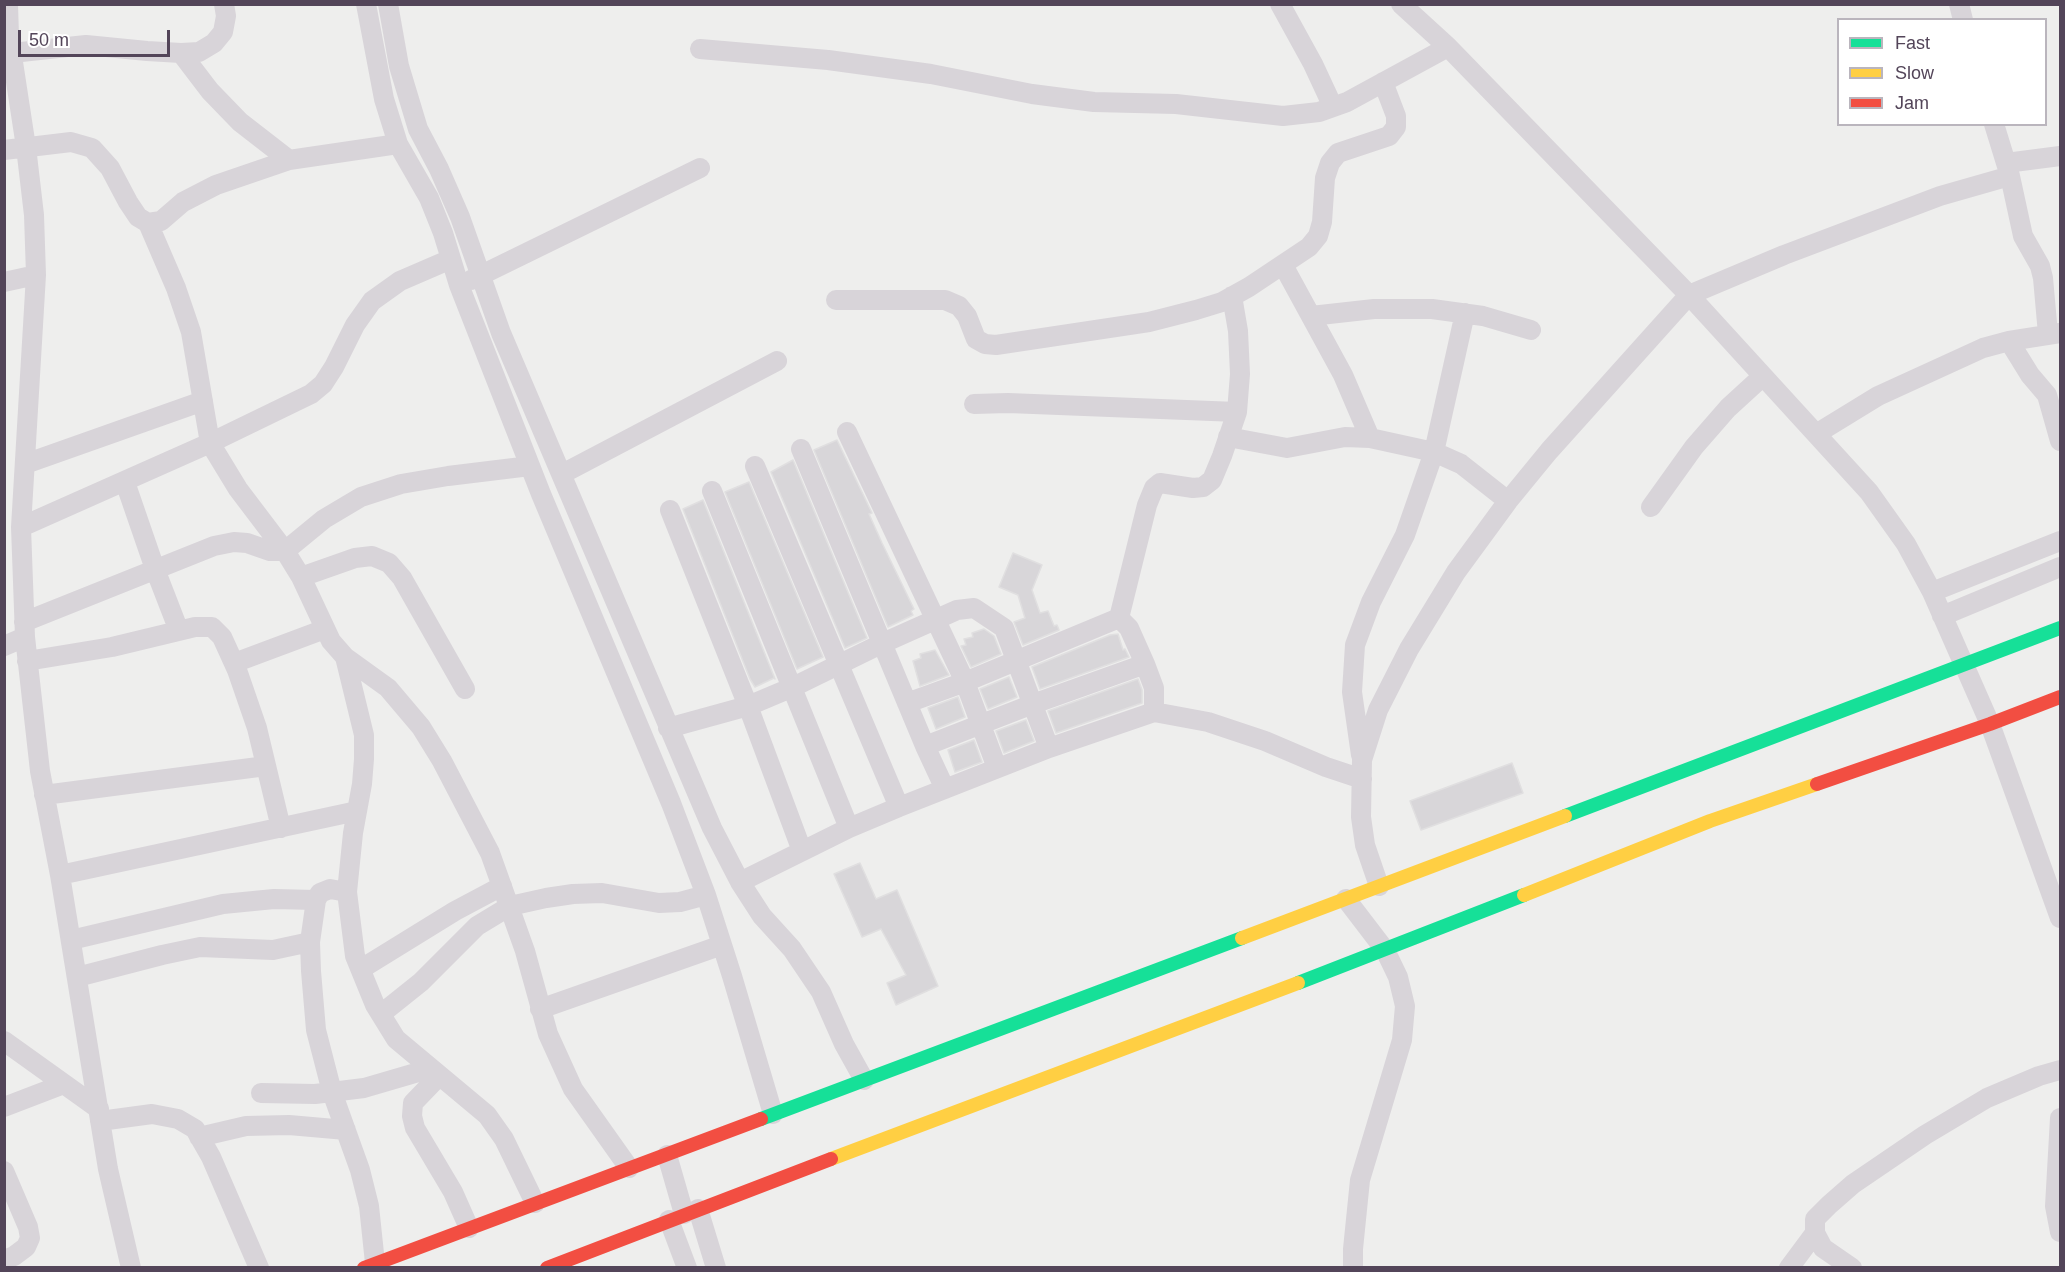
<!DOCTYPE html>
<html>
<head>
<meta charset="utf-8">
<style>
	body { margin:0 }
	#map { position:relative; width:2065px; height:1272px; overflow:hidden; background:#eeeeed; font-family:Helvetica,sans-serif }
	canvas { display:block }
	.frame { position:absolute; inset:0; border:6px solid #534559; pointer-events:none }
	.legend { position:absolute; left:1837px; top:18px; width:210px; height:108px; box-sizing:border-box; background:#fff; border:2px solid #bab5bd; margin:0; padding:8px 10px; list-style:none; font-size:18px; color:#534559 }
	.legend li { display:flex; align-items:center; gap:12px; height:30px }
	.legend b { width:30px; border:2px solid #bab5bd }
	.scale { position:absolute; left:18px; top:30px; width:152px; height:27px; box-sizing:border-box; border:3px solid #534559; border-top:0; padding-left:8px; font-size:18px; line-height:21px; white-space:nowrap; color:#534559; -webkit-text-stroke:4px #fff; paint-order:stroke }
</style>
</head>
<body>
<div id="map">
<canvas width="2065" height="1272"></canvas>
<div class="frame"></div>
<ul class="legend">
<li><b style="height:8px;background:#16e098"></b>Fast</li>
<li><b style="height:8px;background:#ffcf43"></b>Slow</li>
<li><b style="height:8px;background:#f24e42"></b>Jam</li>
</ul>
<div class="scale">50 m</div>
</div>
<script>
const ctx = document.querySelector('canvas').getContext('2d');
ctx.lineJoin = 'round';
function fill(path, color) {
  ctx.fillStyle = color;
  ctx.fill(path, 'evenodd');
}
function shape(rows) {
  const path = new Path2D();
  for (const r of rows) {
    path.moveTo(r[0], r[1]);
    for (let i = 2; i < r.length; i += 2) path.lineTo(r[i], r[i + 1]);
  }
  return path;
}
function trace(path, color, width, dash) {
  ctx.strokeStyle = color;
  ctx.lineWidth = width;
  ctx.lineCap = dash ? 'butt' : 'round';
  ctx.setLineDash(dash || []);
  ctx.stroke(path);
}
const building = shape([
	[837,440,872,513,869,514,882,543,914,609,911,611,913,615,888,627,814,450,837,440],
	[793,460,867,638,845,648,771,472,793,460],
	[749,482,823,657,797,669,725,492,749,482],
	[703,500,775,679,774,678,755,687,750,679,683,509,703,500],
	[1013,553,1042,565,1032,590,1040,613,1048,611,1054,626,1057,625,1059,630,1023,645,1014,622,1025,618,1018,595,999,587,1013,553],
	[984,629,994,636,1001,654,971,667,961,646,966,645,964,639,973,637,972,633,984,629],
	[1118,634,1123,650,1125,649,1129,657,1040,689,1032,667,1110,635,1118,634],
	[935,650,949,675,920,686,913,661,921,658,920,654,935,650],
	[1009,677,1017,697,988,709,980,689,1009,677],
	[1138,679,1142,690,1142,703,1056,733,1048,711,1138,679],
	[958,697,965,717,936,729,928,708,958,697],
	[1026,720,1034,741,1004,753,996,731,1026,720],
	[974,740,982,762,955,772,948,750,974,740],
	[1512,763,1523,793,1421,830,1410,801,1512,763],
	[860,863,876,899,897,890,938,986,896,1005,887,983,906,975,881,929,862,937,834,874,860,863]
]);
fill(building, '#d8d6d9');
trace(building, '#e0dfe0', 1.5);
trace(shape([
	[8,4,9,36,26,147,34,215,36,275,21,527,25,637,40,771,60,875,108,1169,131,1268],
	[366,4,384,99,398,144,429,198,443,233,459,285,541,494,671,803,706,895,732,976,773,1114],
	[388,4,399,66,418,129,439,169,460,217,501,333,712,828,740,882,762,916,792,949,821,992,844,1044,864,1080],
	[1280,4,1313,64,1333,107],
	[1401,4,1448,47,1689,295,1869,492,1906,544,1932,592,1990,724,2060,918],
	[1959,4,1963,20],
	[700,49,828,60,931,74,1032,94,1094,102,1176,104,1283,116,1319,112,1347,102,1448,47],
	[12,53,86,45,147,51,181,53,199,52,214,43,223,32,226,16,224,4],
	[181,53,210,91,240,122,289,160],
	[1994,124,2010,176,2023,236,2040,266,2043,278,2048,334],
	[4,150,71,142,92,148,110,168,128,202,138,217,148,223,161,221,183,202,216,185,289,160,398,144],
	[2006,163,2060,156],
	[148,223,176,288,191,332,210,443,238,489,285,551,301,577,331,641,345,657,388,688,421,727,442,761,490,853,525,951,548,1034,573,1089,629,1168],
	[1283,265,1343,375,1370,438],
	[471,280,700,168],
	[4,282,36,275],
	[836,300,945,300,959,306,967,316,976,339,985,344,996,345,1149,322,1196,310,1222,302,1249,287,1309,247,1318,236,1322,222,1325,178,1330,163,1338,153,1389,136,1396,127,1396,116,1383,82],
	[1311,316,1374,309,1432,309,1483,316,1531,330],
	[2009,341,2030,375,2047,395,2060,441],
	[974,404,1008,403,1237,412],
	[847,432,965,682,997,768],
	[1816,434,1878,396,1983,348,2009,341,2060,333],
	[1228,437,1287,448,1345,437,1370,438,1434,452,1461,464,1508,501],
	[801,449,925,746,945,789],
	[25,464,203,401],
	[755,466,899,807],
	[562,474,777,361],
	[125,482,155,569,179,631],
	[712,491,849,828],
	[1651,507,1694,447,1728,408,1763,376],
	[670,510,748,706,802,851],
	[21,527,210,443,311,394,323,384,334,367,355,325,372,301,400,281,451,259],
	[301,577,355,558,372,556,389,563,402,578,465,689],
	[1932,592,2060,541],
	[1942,616,2060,567],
	[1119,618,1147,505,1154,488,1160,483,1193,488,1203,487,1212,480,1222,456,1237,412,1240,374,1238,331,1232,296],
	[24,622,214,546,234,542,247,543,270,551,285,551,324,519,361,497,401,484,448,476,530,466],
	[4,646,25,637],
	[345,657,364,735,364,759,362,784,353,833,347,892,355,956,375,1005,396,1039,487,1115,504,1139,535,1203],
	[27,661,112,647,195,627,212,627,222,637,237,670,257,728,281,828],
	[234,663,325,629],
	[907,703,965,682,1119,618,1129,628,1145,664,1154,688,1154,712],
	[668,728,748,706,793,687,883,643,957,610,974,608,1004,628,1049,748],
	[925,746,1033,704,1145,664],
	[1361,755,1352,692,1355,645,1371,602,1405,535,1434,452,1465,313],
	[44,795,266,766],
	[60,875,357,811],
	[740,882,849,828,899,807,1049,748,1154,712,1208,722,1265,741,1326,767,1362,779],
	[1379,886,1365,845,1361,817,1362,760,1378,710,1409,649,1456,572,1508,501,1549,451,1689,295,1784,255,1940,196,2010,176],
	[347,892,330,889,320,893,316,900,310,942,311,971,316,1030,332,1092,360,1170,369,1206,375,1263],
	[1346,899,1385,950,1398,977,1405,1006,1402,1040,1360,1180,1353,1249,1353,1268],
	[71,940,223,904,274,899,316,900],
	[361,969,455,911,502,886],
	[77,977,162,955,200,947,273,950,310,942],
	[540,1009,722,945],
	[381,1014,421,982,477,926,510,906,546,898,573,894,602,893,659,903,680,902,706,895],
	[4,1041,99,1109],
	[439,1076,413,1103,412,1116,415,1128,453,1192,469,1228],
	[261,1093,315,1094,364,1088,429,1069],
	[4,1107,64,1084],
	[2060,1118,2055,1206,2060,1232],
	[100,1121,152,1114,178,1119,195,1129,211,1157,259,1268],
	[199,1137,246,1126,289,1125,346,1130],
	[667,1155,684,1214],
	[4,1171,28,1227,30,1238,26,1247,14,1256,4,1260],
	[698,1209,716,1268],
	[669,1220,687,1268],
	[1789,1268,1815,1233],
	[1852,1268,1823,1248,1815,1233,1815,1219,1829,1205,1853,1184,1925,1135,1987,1098,2039,1076,2060,1070]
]), '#d8d4d9', 20);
trace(shape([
	[1565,816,2060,628],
	[1298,983,1524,895],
	[761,1119,1242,938]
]), '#16e098', 14);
trace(shape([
	[1524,895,1710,821,1817,784],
	[1242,938,1565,816],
	[831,1159,1298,983]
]), '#ffcf43', 14);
trace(shape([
	[1817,784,1990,724,2060,697],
	[364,1268,761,1119],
	[547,1268,831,1159]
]), '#f24e42', 14);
</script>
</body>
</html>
